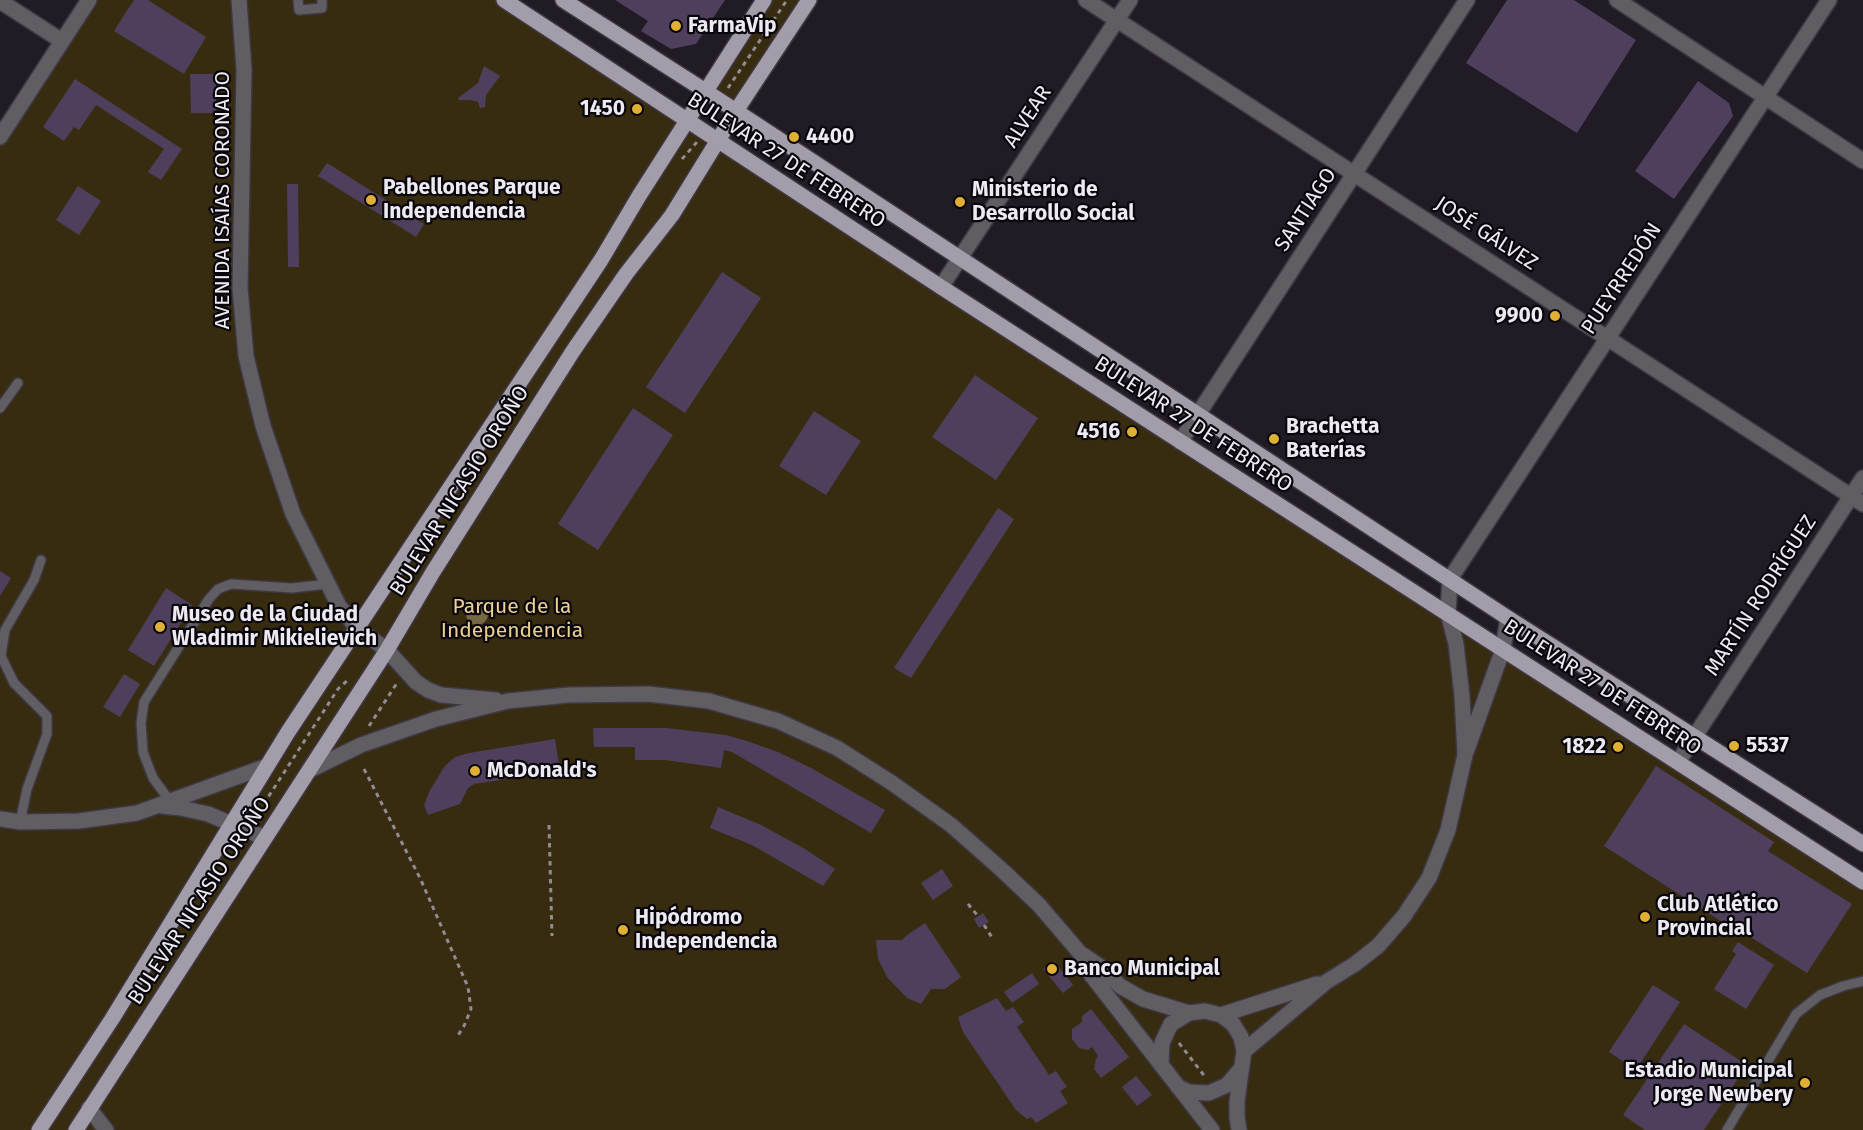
<!DOCTYPE html>
<html>
<head>
<meta charset="utf-8">
<style>
	body { margin:0 }
	canvas { display:block; background:#211b26 }
</style>
</head>
<body>
<canvas width="1863" height="1130"></canvas>
<script>
const ctx = document.querySelector('canvas').getContext('2d');
ctx.lineJoin = 'round';
function fill(path, color) {
  ctx.fillStyle = color;
  ctx.fill(path, 'evenodd');
}
function shape(rows) {
  const path = new Path2D();
  for (const r of rows) {
    if (r.length === 3) {
      path.moveTo(r[0] + r[2], r[1]);
      path.arc(r[0], r[1], r[2], 0, 2 * Math.PI);
      continue;
    }
    path.moveTo(r[0], r[1]);
    for (let i = 2; i < r.length; i += 2) path.lineTo(r[i], r[i + 1]);
  }
  return path;
}
function trace(path, color, width, dash) {
  ctx.strokeStyle = color;
  ctx.lineWidth = width;
  ctx.lineCap = dash ? 'butt' : 'round';
  ctx.setLineDash(dash || []);
  ctx.stroke(path);
}
function label(font, color, halo, rows, align = 'center') {
  ctx.font = font + ' "Fira Sans",sans-serif';
  ctx.lineWidth = 4.5;
  ctx.setLineDash([]);
  ctx.textBaseline = 'middle';
  ctx.strokeStyle = halo;
  ctx.fillStyle = color;
  for (const [text, x, y, turn = 0] of rows) {
    ctx.save();
    ctx.translate(x, y);
    ctx.rotate((+turn || 0) * Math.PI / 180);
    ctx.textAlign = isNaN(turn) ? turn : align;
    if (halo) ctx.strokeText(text, 0, 0);
    ctx.fillText(text, 0, 0);
    ctx.restore();
  }
}
fill(shape([
	[89,0,504,0,1863,882,1863,1130,0,1130,0,137],
	[764,0,809,0,736,111,707,92]
]), '#382c10');
fill(shape([
	[477,614,11]
]), '#776845');
fill(shape([
	[134,0,148,0,206,37,184,74,114,31],
	[615,0,725,0,696,44,671,49,641,31,648,21],
	[1507,0,1574,0,1636,40,1577,133,1466,63],
	[484,66,500,76,486,95,485,107,480,108,478,102,471,100,459,100,458,98,478,83],
	[190,74,216,74,216,113,191,113],
	[75,79,182,149,161,180,148,172,164,149,96,105,79,130,74,127,64,141,43,127],
	[1698,81,1729,103,1733,116,1674,199,1635,171],
	[327,163,424,224,416,237,318,176],
	[287,184,298,184,299,267,288,267],
	[78,186,101,201,79,235,56,220],
	[722,272,761,298,685,413,646,387],
	[975,375,1038,418,996,480,932,437],
	[633,408,673,435,598,550,558,524],
	[814,411,861,441,826,495,779,466],
	[998,508,1014,519,911,678,894,668],
	[0,571,11,578,0,596],
	[166,588,192,605,154,666,128,650],
	[124,674,140,684,120,717,103,707],
	[593,728,666,728,726,735,744,740,778,752,811,768,885,810,871,833,732,752,724,750,721,768,665,760,635,760,635,747,594,747],
	[555,739,560,771,474,784,468,788,460,804,428,815,424,805,430,790,445,766,455,757,469,753],
	[1656,766,1774,842,1768,851,1852,904,1807,973,1724,920,1722,922,1604,846],
	[718,807,761,825,805,849,835,869,823,886,752,845,710,828],
	[942,869,953,886,933,900,921,883],
	[983,913,989,922,979,928,974,919],
	[925,923,961,977,945,989,931,989,921,1004,907,998,887,977,878,959,876,940,902,940,907,935],
	[1738,942,1774,965,1746,1009,1714,989,1736,954,1732,951],
	[1054,961,1073,985,1063,993,1043,969],
	[1032,973,1039,984,1012,1003,1004,992],
	[1653,985,1680,1002,1636,1070,1609,1052],
	[997,998,1006,1011,1013,1007,1024,1022,1017,1027,1049,1075,1056,1071,1067,1087,1060,1091,1068,1103,1036,1123,1031,1117,1027,1119,1016,1110,963,1032,958,1017],
	[1091,1009,1129,1057,1101,1078,1094,1069,1096,1059,1098,1056,1092,1047,1088,1050,1079,1048,1072,1039,1072,1029,1082,1022,1082,1016],
	[1684,1024,1747,1065,1704,1130,1645,1130,1623,1115],
	[1136,1076,1152,1095,1137,1106,1122,1087]
]), '#4e3f5d');
const service = shape([
	[298,0,299,10,322,8,322,0],
	[0,408,18,383],
	[170,801,153,778,143,752,141,723,144,702,209,599,218,589,231,584,292,588,328,584],
	[20,822,27,789,47,734,47,716,14,683,1,656,5,630,34,580,41,560],
	[1727,1130,1796,1014,1820,995,1843,986,1863,981]
]);
const minor = shape([
	[239,0,244,69,240,288,246,356,263,426,293,514,339,606,357,628,387,650,416,682,428,690,441,695,496,700],
	[1086,0,1863,504],
	[1617,0,1863,161],
	[0,1,62,41],
	[0,137,89,0],
	[941,287,1130,0],
	[1180,442,1467,0],
	[1465,755,1462,696,1456,644,1448,613,1450,579,1829,0],
	[1678,762,1863,478],
	[310,770,361,745,436,719,508,701,569,695,648,694,709,701,778,721,837,748,892,783,951,825,1002,870,1039,905,1080,953,1092,976,1212,1130],
	[162,806,181,808,208,814,265,838],
	[0,819,20,822,79,821,137,813,267,766],
	[1083,955,1102,968,1120,986,1143,999,1189,1013],
	[1221,1015,1317,984],
	[1244,1051,1326,982,1355,964,1378,946,1404,916,1429,878,1448,830,1465,755,1503,649,1508,618],
	[1161,1065,1162,1043,1168,1030,1171,1024,1189,1013,1205,1011,1221,1015,1233,1024,1241,1037,1244,1051,1237,1101,1237,1117,1239,1130],
	[1178,1087,1189,1092,1209,1093,1227,1085,1240,1070],
	[89,1108,106,1130]
]);
const primary = shape([
	[504,0,941,287,1863,882],
	[563,0,707,92,1508,618,1863,844],
	[39,1130,112,1019,288,732,601,260,639,196,764,0],
	[76,1130,387,650,433,572,573,351,626,274,672,215,736,111,809,0]
]);
trace(service, '#3e3843', 12);
trace(minor, '#3e3843', 18);
trace(primary, '#3e3843', 18);
trace(shape([
	[728,88,787,0],
	[682,159,697,142],
	[369,726,397,683],
	[364,769,420,878,468,987,471,1009,464,1026,457,1037],
	[254,819,338,689,349,679],
	[549,825,552,936],
	[968,904,978,916],
	[984,925,993,939],
	[1179,1043,1206,1078]
]), '#908b94', 3, [4.5, 4.5]);
trace(service, '#605d63', 9);
trace(minor, '#605d63', 15);
trace(primary, '#a39daa', 15);
for (const [x, y, r, color] of [
	[676,26,6,"#e0b034"],
	[637,109,6,"#e0b034"],
	[794,137,6,"#e0b034"],
	[371,200,6,"#e0b034"],
	[960,202,6,"#e0b034"],
	[1555,316,6,"#e0b034"],
	[1132,432,6,"#e0b034"],
	[1274,439,6,"#e0b034"],
	[160,627,6,"#e0b034"],
	[1734,746,6,"#e0b034"],
	[1618,747,6,"#e0b034"],
	[475,771,6,"#e0b034"],
	[1645,917,6,"#e0b034"],
	[623,930,6,"#e0b034"],
	[1052,969,6,"#e0b034"],
	[1805,1083,6,"#e0b034"]
]) {
  const dot = new Path2D();
  dot.arc(x, y, r, 0, 2 * Math.PI);
  ctx.fillStyle = color;
  ctx.fill(dot);
  trace(dot, '#09070c', 2);
}
label('bold 21px', '#eeeaf2', '#09070c', [
	["FarmaVip",688,26],
	["1450",625,109,"right"],
	["4400",806,137],
	["Pabellones Parque",383,188],
	["Independencia",383,212],
	["Ministerio de",972,190],
	["Desarrollo Social",972,214],
	["9900",1543,316,"right"],
	["Brachetta",1286,427],
	["Baterías",1286,451],
	["4516",1120,432,"right"],
	["Museo de la Ciudad",172,615],
	["Wladimir Mikielievich",172,639],
	["5537",1746,746],
	["1822",1606,747,"right"],
	["McDonald's",487,771],
	["Club Atlético",1657,905],
	["Provincial",1657,929],
	["Hipódromo",635,918],
	["Independencia",635,942],
	["Banco Municipal",1064,969],
	["Estadio Municipal",1793,1071,"right"],
	["Jorge Newbery",1793,1095,"right"]
], 'left');
label('21px', '#eeeaf2', '#09070c', [
	["ALVEAR",1028,117,-57],
	["BULEVAR 27 DE FEBRERO",786,161,33],
	["AVENIDA ISAÍAS CORONADO",223,200,-90],
	["SANTIAGO",1306,210,-57],
	["JOSÉ GÁLVEZ",1486,234,33],
	["PUEYRREDÓN",1622,279,-57],
	["BULEVAR 27 DE FEBRERO",1193,425,33],
	["BULEVAR NICASIO OROÑO",460,491,-58],
	["MARTÍN RODRÍGUEZ",1761,596,-57],
	["BULEVAR 27 DE FEBRERO",1602,688,33],
	["BULEVAR NICASIO OROÑO",200,901,-57]
]);
label('21px', '#ecd093', '#09070c', [
	["Parque de la",512,607],
	["Independencia",512,631]
]);
</script>
</body>
</html>
